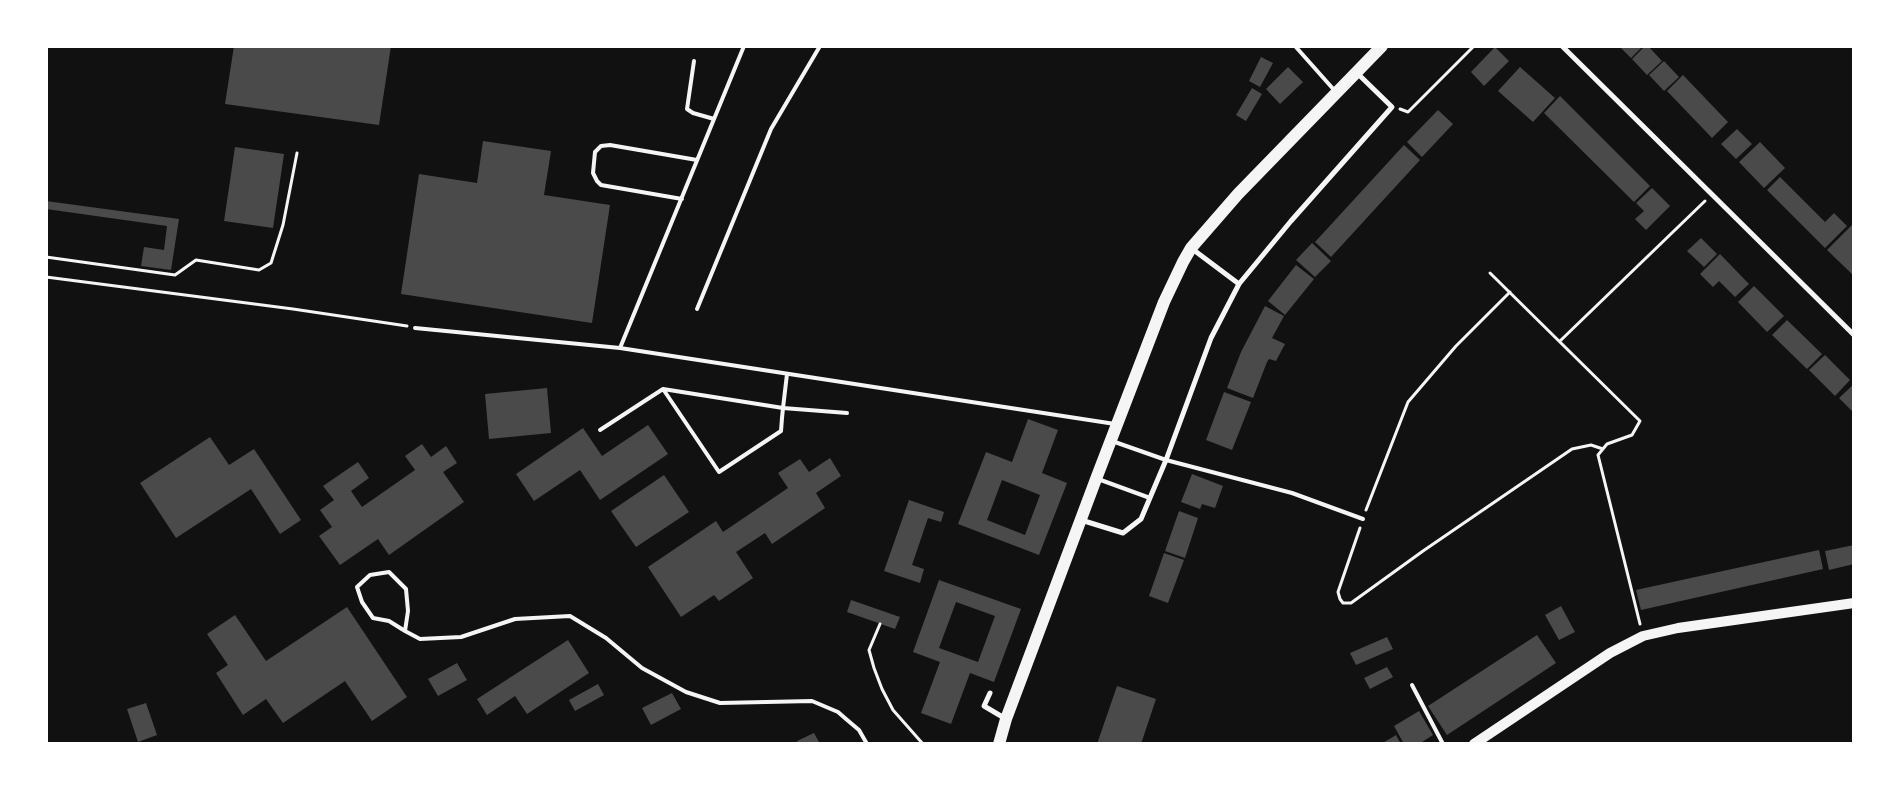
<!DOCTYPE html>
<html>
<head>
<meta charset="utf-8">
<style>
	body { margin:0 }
	#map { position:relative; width:1900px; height:790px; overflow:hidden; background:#111; font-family:"DM Sans",sans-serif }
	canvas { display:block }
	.frame { position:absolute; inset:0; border:48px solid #fff; pointer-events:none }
</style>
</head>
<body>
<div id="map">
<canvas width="1900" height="790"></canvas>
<div class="frame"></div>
</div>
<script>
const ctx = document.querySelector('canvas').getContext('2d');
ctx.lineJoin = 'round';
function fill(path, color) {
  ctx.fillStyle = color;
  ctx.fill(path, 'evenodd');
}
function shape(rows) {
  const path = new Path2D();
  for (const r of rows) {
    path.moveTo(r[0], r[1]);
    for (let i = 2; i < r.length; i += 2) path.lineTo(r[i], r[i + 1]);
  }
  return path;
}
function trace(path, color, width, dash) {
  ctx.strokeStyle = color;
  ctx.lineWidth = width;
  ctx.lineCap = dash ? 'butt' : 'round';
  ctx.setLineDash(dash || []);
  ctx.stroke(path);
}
fill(shape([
	[234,46,391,46,379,125,225,104],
	[1619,46,1643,46,1631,58],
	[1645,46,1648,46,1662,61,1647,75,1632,59],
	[1495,47,1509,61,1484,86,1471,72],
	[1261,57,1273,63,1260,87,1249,81],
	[1664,61,1679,77,1664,91,1649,75],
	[1288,67,1303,82,1280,104,1266,89],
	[1520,67,1555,98,1533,122,1498,91],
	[1683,75,1728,122,1712,138,1667,91],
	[1252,88,1262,94,1246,121,1236,115],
	[1560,96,1650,186,1634,202,1544,113],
	[1438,110,1453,124,1422,157,1407,142],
	[1737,129,1752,144,1736,159,1721,144],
	[483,141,551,151,544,195,610,205,592,323,401,294,419,174,477,183],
	[1760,142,1785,168,1764,188,1739,162],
	[1404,145,1420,160,1331,257,1315,242],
	[235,147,284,154,273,228,224,221],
	[1780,177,1825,222,1834,213,1847,226,1825,248,1767,190],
	[1652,188,1670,206,1646,230,1635,219,1644,211,1636,203],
	[46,201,179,219,171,270,141,266,144,247,164,250,167,226,46,209],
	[1854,223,1854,276,1827,250],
	[1701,238,1717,254,1704,267,1687,251],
	[1312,243,1331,261,1315,277,1296,260],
	[1720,254,1749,284,1735,297,1719,281,1713,287,1700,274],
	[1296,265,1314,279,1285,315,1268,301],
	[1754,286,1784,316,1767,332,1738,302],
	[1265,306,1284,316,1272,338,1285,344,1276,361,1269,359,1267,362,1253,398,1227,388,1241,352],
	[1787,320,1822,354,1807,369,1772,335],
	[1825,355,1850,380,1835,396,1809,370],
	[1854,384,1854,413,1839,398],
	[547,388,551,433,489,439,485,394],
	[1224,392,1251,402,1232,450,1206,440],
	[1028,419,1058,430,1042,473,1067,483,1039,555,958,524,986,452,1012,462],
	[1002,480,1040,495,1025,535,987,520],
	[648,425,668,454,600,500,580,470,534,501,516,474,583,428,602,456],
	[210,437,229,465,254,449,301,520,280,534,251,489,176,538,140,483],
	[422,444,431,457,446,446,457,463,443,472,464,502,389,555,378,539,340,565,319,536,332,527,320,510,334,500,323,486,358,462,369,478,351,491,362,507,415,470,405,456],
	[830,458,841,476,816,493,825,508,772,544,765,533,736,552,753,578,719,601,714,595,681,617,648,567,716,521,723,532,788,488,778,473,800,459,809,472],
	[1192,474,1223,486,1215,508,1202,504,1200,509,1181,502],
	[664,475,689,512,636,547,611,511],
	[909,500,944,512,941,522,928,518,912,565,924,569,920,583,884,571],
	[1179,511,1198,518,1185,558,1165,551],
	[1854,545,1854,564,1829,570,1825,551],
	[1819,550,1823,569,1641,610,1636,590],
	[1164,553,1184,560,1168,603,1149,596],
	[939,580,1021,609,994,682,970,673,951,724,921,713,940,662,913,652],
	[956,602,995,616,978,662,939,648],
	[851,600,900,617,895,629,847,612],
	[1561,606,1575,632,1559,640,1545,615],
	[347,607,407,697,372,721,345,681,283,723,266,699,243,715,216,673,228,665,207,634,235,615,266,661],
	[1537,635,1556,663,1447,735,1428,706],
	[1387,637,1393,649,1356,665,1350,653],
	[568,640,589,673,527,714,515,696,487,715,477,699],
	[457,663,467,680,438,696,428,679],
	[1387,667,1393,677,1370,689,1364,678],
	[598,684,604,695,575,711,569,700],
	[1117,686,1156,699,1141,744,1097,744],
	[672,693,681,709,651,725,642,708],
	[146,703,157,735,138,742,127,709],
	[1419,711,1433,735,1419,744,1404,744,1394,726],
	[814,733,820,744,798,744,797,741],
	[1396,735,1401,744,1380,744,1386,741]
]), '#4a4a4a');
trace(shape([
	[1400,109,1408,112,1474,46],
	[46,257,175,275,196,260,259,270,271,263,283,225,297,153],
	[1490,273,1640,421,1632,435,1607,444,1598,455,1640,624],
	[46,277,293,309,407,326],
	[1560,341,1705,201],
	[1366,510,1408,402,1456,346,1510,292],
	[1360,528,1338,592,1340,599,1343,603,1351,603,1423,551,1572,449,1591,445,1603,449],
	[880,624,869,650,874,668,882,689,893,710,923,744]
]), '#f5f5f5', 3);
trace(shape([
	[1295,46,1335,91],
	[694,61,687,109,693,113,714,119],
	[682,199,601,185,597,181,593,173,595,152,601,146,610,145,697,160],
	[697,309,771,129,820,46],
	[415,328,620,348,1115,424],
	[620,348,744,46],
	[787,374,783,408,782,418,781,431,719,472,663,389,783,408,847,413],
	[600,430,663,389],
	[1112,441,1166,460,1292,493,1363,519],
	[1098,479,1150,498],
	[405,631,408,611,406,589,389,572,370,575,357,587,362,602,373,618,389,621,405,631,420,639,461,637,515,619,570,616,606,638,642,668,686,692,720,703,812,701,838,712,846,719,859,730,867,744],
	[1412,685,1443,744]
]), '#f5f5f5', 4);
trace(shape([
	[1562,46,1854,335],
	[1191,248,1239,284],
	[1081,520,1123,533,1141,519,1166,460,1211,338,1239,284,1291,221,1392,107,1356,72],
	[990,693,984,706,1006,719]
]), '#f5f5f5', 5);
trace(shape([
	[1474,744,1610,653,1643,636,1678,628,1854,603]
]), '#f5f5f5', 10);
trace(shape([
	[999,744,1006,719,1096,479,1164,302,1183,262,1191,248,1238,194,1382,46]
]), '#f5f5f5', 12);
</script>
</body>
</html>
